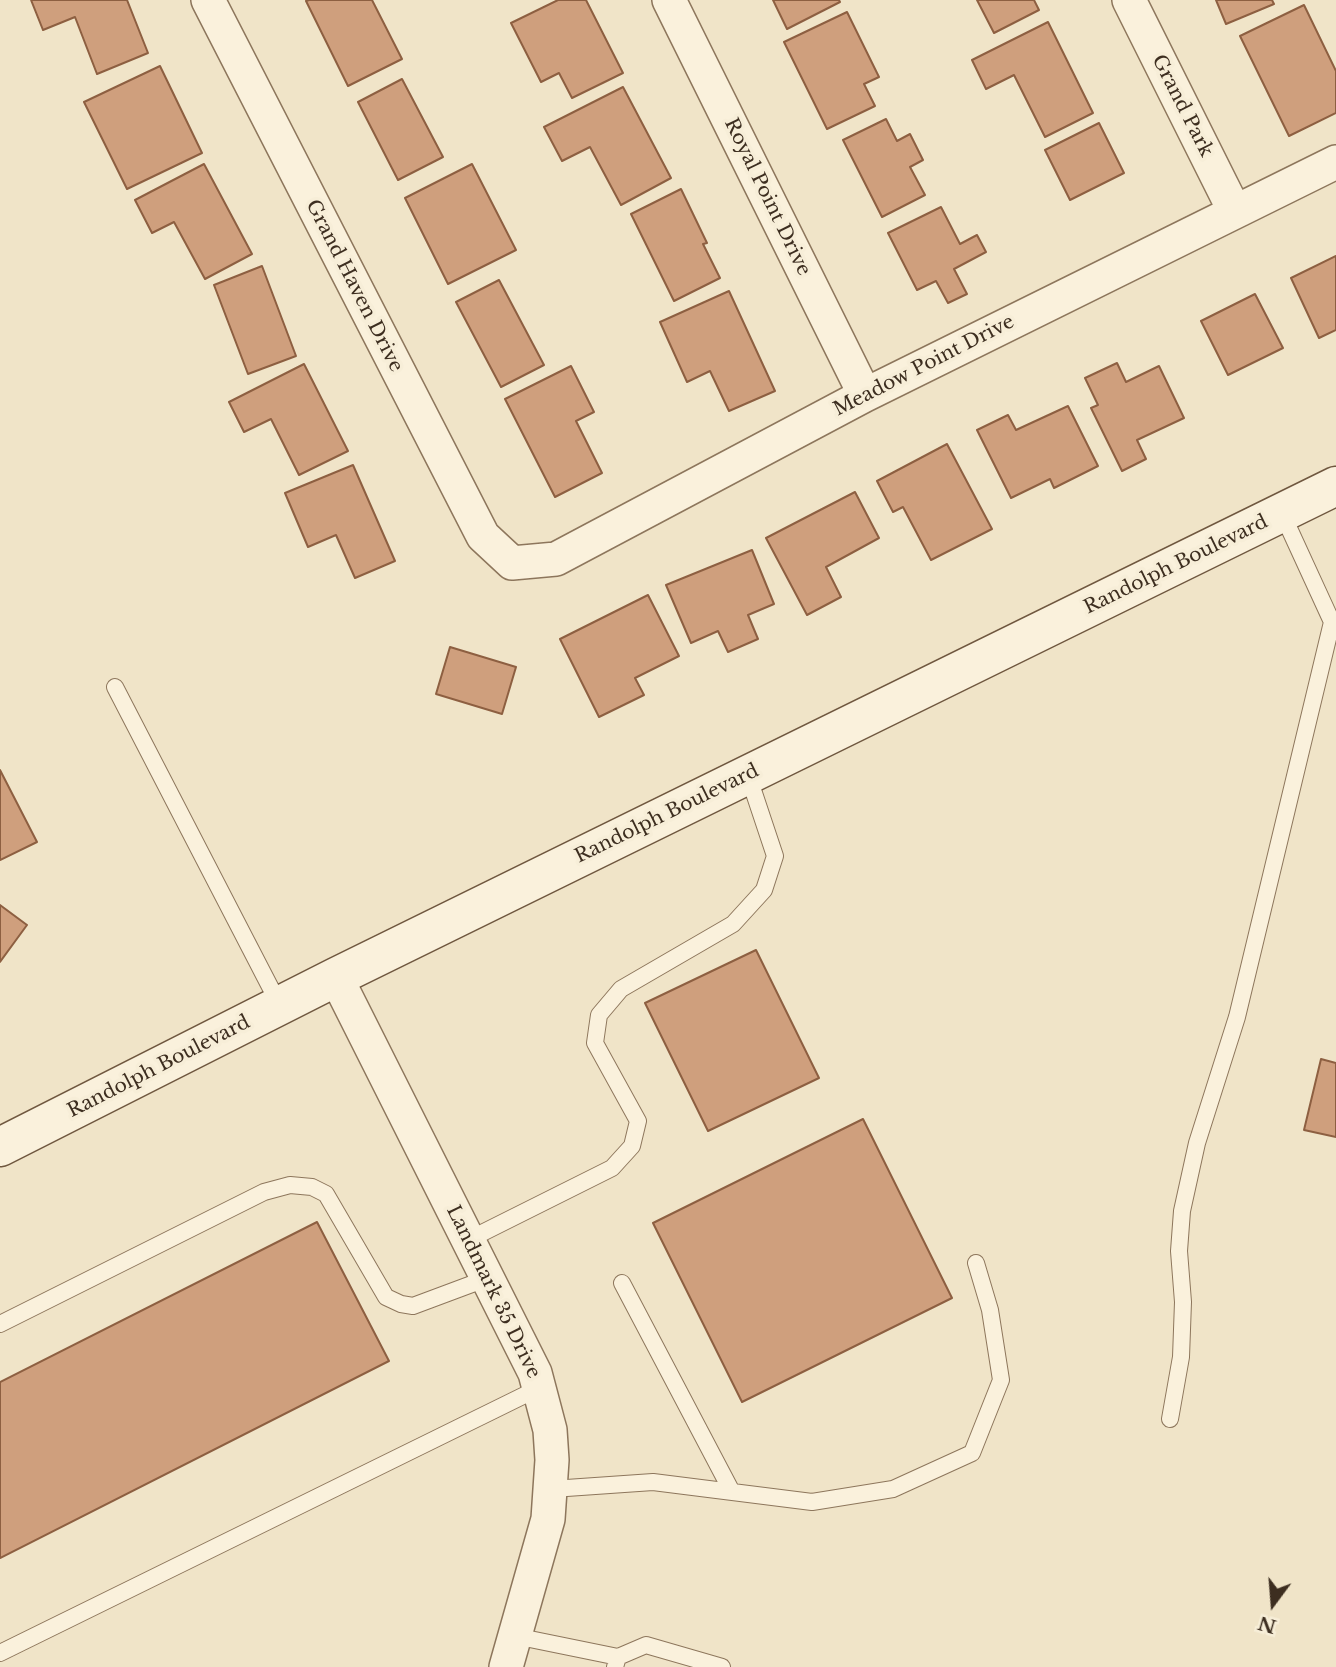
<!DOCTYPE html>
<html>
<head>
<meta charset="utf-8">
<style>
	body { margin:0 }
	#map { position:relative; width:1336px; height:1667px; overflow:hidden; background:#f0e4c8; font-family:"Libre Baskerville",serif }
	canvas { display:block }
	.north { position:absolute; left:1238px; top:1569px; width:70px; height:70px; -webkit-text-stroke:5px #f7eed8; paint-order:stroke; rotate:196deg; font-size:19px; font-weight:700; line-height:28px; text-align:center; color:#3d2e20 }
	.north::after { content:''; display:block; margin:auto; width:24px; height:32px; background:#3d2e20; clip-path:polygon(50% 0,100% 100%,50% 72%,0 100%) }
</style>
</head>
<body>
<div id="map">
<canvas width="1336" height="1667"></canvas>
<div class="north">N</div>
</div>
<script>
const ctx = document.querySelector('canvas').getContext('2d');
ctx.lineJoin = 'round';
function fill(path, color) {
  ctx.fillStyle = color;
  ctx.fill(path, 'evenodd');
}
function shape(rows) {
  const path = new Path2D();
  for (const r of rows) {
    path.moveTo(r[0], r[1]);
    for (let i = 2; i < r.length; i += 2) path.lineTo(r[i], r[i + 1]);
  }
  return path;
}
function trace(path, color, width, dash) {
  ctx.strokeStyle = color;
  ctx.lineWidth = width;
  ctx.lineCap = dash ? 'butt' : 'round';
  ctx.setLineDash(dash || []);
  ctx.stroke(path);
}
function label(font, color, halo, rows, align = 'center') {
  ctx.font = font + ' "Libre Baskerville",serif';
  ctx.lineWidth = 7;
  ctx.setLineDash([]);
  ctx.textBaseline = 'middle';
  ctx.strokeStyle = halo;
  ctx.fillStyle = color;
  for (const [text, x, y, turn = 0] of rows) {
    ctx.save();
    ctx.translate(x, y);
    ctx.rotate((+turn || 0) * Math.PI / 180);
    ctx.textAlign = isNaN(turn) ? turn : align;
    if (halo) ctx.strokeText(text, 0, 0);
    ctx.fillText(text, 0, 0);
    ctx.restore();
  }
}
const building = shape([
	[31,0,127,0,148,53,97,74,75,17,43,30,31,0],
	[309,0,372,0,402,59,348,86,306,1,309,0],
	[558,0,586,0,623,73,572,98,559,73,541,82,511,23,558,0],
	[773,0,839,0,840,2,787,29,773,0],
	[977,0,1034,0,1039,10,994,33,977,0],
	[1216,0,1272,0,1274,4,1226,24,1216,0],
	[1304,5,1336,71,1336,113,1289,136,1240,36,1304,5],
	[847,12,879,77,864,84,875,106,827,129,784,42,847,12],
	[1048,22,1093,113,1045,137,1014,75,986,89,972,60,1048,22],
	[160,66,202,153,127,189,84,102,160,66],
	[402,79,443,157,398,180,358,102,402,79],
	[623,87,671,178,621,205,590,147,562,161,544,127,623,87],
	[886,119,897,141,910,134,923,160,910,167,925,195,882,217,843,140,886,119],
	[1099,123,1124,173,1070,200,1045,150,1099,123],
	[204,164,252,254,205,279,174,222,152,233,135,200,204,164],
	[472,164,516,250,448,284,405,198,472,164],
	[681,189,707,243,703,244,720,278,674,301,631,214,681,189],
	[941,207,960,244,977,235,986,252,954,269,967,294,948,303,936,281,917,290,888,233,941,207],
	[1336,256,1336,330,1319,338,1291,278,1336,256],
	[262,266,296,356,248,374,214,285,262,266],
	[499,280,544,365,501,387,456,302,499,280],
	[729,291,775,391,729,411,710,371,687,382,660,322,729,291],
	[1255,294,1283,348,1228,375,1201,321,1255,294],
	[1117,363,1126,382,1159,366,1184,418,1137,440,1146,459,1122,471,1091,408,1098,405,1085,378,1117,363],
	[304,364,348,451,299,475,271,419,244,432,229,402,304,364],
	[571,366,594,412,576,421,602,473,555,497,505,399,571,366],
	[1068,406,1098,466,1054,488,1050,479,1011,498,977,430,1008,415,1016,430,1068,406],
	[947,444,992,529,931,560,903,507,893,512,877,481,947,444],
	[353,465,395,561,355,578,336,535,308,547,285,493,353,465],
	[855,492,879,538,826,567,841,597,807,615,766,538,855,492],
	[752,550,774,604,748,615,758,639,728,652,718,631,691,643,666,585,752,550],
	[648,595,679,656,635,678,644,695,599,717,560,639,648,595],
	[450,647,516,667,502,714,436,694,450,647],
	[0,770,37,842,0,860,0,770],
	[0,905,27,925,0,962,0,905],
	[756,950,819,1078,708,1131,645,1003,756,950],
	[1321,1059,1336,1063,1336,1137,1304,1130,1321,1059],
	[863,1119,952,1298,742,1402,653,1223,863,1119],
	[317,1222,389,1361,0,1558,0,1382,317,1222]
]);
fill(building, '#cf9f7d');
trace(building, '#8d5f41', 2);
const lane = shape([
	[115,687,280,1006],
	[468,1240,612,1168,632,1146,638,1121,595,1043,599,1015,621,989,733,924,764,890,775,856,748,775],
	[622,1283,732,1492],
	[0,1324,264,1192,290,1185,312,1187,326,1194,386,1297,401,1304,413,1306,488,1278],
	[1170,1419,1181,1357,1183,1302,1179,1251,1182,1211,1197,1143,1237,1017,1332,622,1282,513],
	[552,1489,653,1482,812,1502,893,1489,972,1453,1001,1380,990,1310,976,1263],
	[515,1636,618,1657,615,1667],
	[0,1653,539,1388],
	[618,1657,646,1645,722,1667]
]);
const street = shape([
	[208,0,483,536,512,563,556,559,865,395,1336,162],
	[669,0,865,395],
	[1129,0,1235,212],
	[336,977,535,1373,550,1430,552,1460,548,1519,506,1667]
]);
const secondary = shape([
	[0,1147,336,977,1336,486]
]);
trace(lane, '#8d765c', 18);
trace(street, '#8d765c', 36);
trace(secondary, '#6f573f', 41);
trace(lane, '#faf1dc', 16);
trace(street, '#faf1dc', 33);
trace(secondary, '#faf1dc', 38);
label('19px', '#3d2e20', '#f7eed8', [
	["Grand Park",1182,106,63],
	["Royal Point Drive",767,197,64],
	["Grand Haven Drive",354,286,63],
	["Meadow Point Drive",924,366,-27],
	["Randolph Boulevard",1176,565,-26],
	["Randolph Boulevard",667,814,-26],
	["Randolph Boulevard",159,1067,-27],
	["Landmark 35 Drive",493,1292,64]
]);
</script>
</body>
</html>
